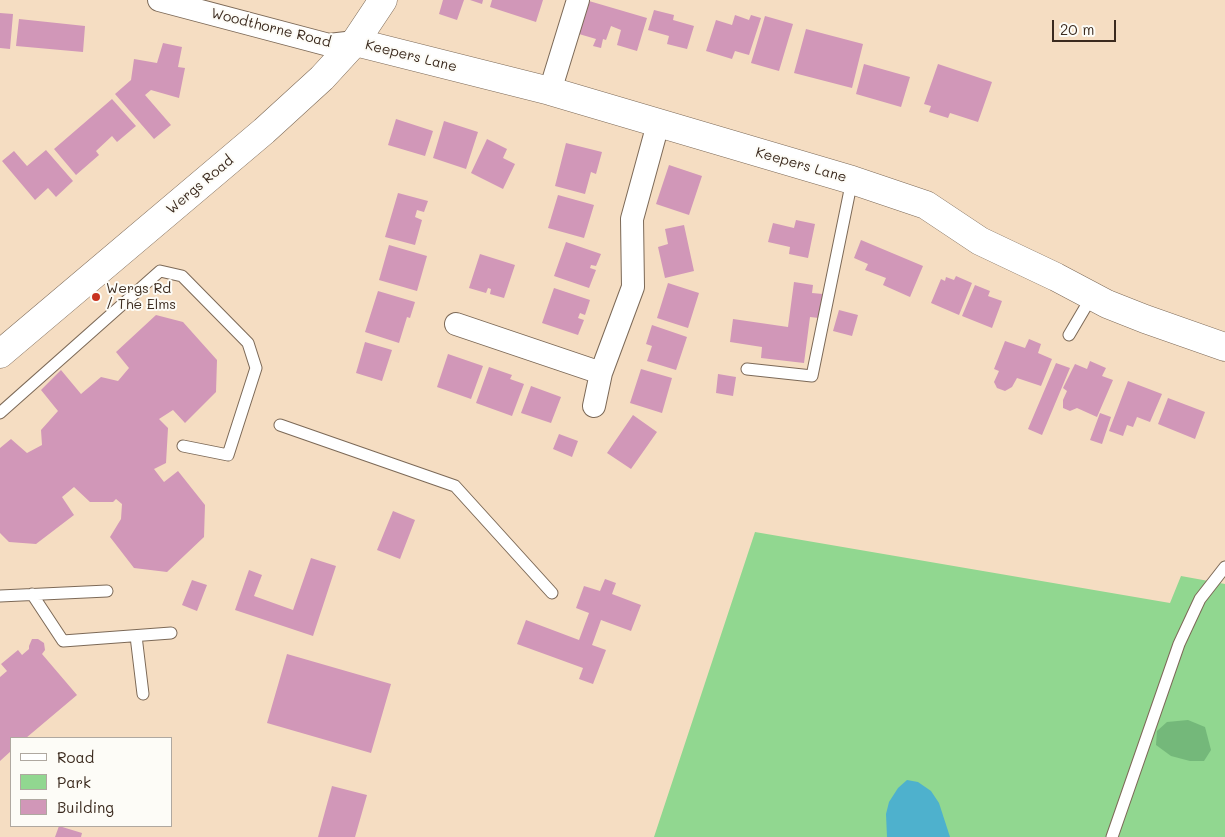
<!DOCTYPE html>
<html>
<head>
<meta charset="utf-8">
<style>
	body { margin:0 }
	#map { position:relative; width:1225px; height:837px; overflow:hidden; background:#f5ddc2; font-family:Mali,sans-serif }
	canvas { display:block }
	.legend { position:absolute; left:10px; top:737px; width:162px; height:90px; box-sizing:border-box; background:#fdfcf7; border:1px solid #afa8a0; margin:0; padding:6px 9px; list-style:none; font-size:15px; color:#3b2a1e }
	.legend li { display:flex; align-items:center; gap:10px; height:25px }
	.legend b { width:25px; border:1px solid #afa8a0 }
	.scale { position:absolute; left:1052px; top:20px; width:64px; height:22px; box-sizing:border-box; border:2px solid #3b2a1e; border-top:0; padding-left:6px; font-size:15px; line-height:18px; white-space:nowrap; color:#3b2a1e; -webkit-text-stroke:4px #fdfcf7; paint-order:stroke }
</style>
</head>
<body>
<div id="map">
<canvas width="1225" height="837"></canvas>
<ul class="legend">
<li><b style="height:6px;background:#fff"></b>Road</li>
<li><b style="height:14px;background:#91d790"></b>Park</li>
<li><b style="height:14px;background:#d197b8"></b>Building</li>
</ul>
<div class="scale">20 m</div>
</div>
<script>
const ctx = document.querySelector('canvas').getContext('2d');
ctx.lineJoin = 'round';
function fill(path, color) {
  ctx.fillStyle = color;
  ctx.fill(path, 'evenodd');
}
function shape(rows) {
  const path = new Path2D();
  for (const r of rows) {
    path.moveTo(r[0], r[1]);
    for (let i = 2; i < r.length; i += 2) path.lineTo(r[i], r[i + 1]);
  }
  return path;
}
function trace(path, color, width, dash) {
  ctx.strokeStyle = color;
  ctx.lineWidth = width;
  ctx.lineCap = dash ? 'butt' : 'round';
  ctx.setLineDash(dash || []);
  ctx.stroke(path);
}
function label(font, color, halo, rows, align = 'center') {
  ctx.font = font + ' Mali,sans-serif';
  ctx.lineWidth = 4;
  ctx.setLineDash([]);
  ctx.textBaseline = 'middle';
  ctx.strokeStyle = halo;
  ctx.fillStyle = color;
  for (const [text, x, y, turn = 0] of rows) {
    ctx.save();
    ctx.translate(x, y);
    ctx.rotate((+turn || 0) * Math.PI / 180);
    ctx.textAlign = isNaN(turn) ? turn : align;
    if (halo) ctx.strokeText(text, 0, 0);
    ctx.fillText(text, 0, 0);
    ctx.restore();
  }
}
fill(shape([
	[755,532,1170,603,1181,576,1225,584,1225,837,654,837]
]), '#91d790');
fill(shape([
	[1188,720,1205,727,1211,750,1204,761,1190,761,1171,756,1156,745,1157,731,1167,722]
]), '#74b87a');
fill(shape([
	[907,780,918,782,931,791,939,803,950,837,887,837,886,814,889,802,898,788]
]), '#4eb1cd');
fill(shape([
	[443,0,464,0,457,20,439,14],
	[470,0,483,0,482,4],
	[492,0,543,0,536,22,490,7],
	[589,1,647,18,637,51,617,45,621,30,611,26,606,40,603,39,601,48,593,46,596,39,579,34],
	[654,10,674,15,673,20,694,26,687,49,667,44,669,36,648,30],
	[0,13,13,14,10,49,0,48],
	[735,15,749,20,751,15,761,18,749,55,735,51,732,59,706,51,716,20,732,25],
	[765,16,793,24,779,71,751,63],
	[19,19,85,26,83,52,16,46],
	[806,29,863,44,852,88,794,73],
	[163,43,182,47,178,67,185,68,179,98,151,90,145,95,171,125,154,139,115,94,131,80,134,59,157,63],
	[864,64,910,77,901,107,856,94],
	[938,64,992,82,978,122,950,113,948,118,929,112,931,106,924,104],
	[112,99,136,126,117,142,112,136,96,151,99,155,76,175,54,149],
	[396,119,433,131,425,156,388,145],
	[444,121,478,132,466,169,433,158],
	[487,139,507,149,503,158,515,164,503,189,471,173],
	[566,143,602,152,596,174,591,172,585,194,555,186],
	[46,150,73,181,56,197,48,188,35,200,2,161,14,151,27,166],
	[669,165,702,176,689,215,656,204],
	[398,193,428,201,424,212,417,210,415,217,422,220,415,245,385,237],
	[558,195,594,205,584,238,548,228],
	[796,220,815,224,808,258,789,254,790,247,768,242,773,223,794,228],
	[684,225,694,271,665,278,658,247,668,244,665,229],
	[861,240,923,266,910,297,883,285,886,278,865,270,868,264,854,258],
	[566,242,601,254,596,266,591,265,590,268,596,270,589,288,554,276],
	[389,245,427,256,417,291,379,280],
	[480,254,515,265,504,298,490,294,491,289,488,288,486,293,469,288],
	[956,276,972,283,959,315,931,303,941,279,945,281,946,277,954,280],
	[794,282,813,285,812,293,823,294,819,318,810,317,804,363,761,358,762,347,730,342,733,319,788,327],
	[668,283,699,293,688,328,657,318],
	[975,285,990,291,988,296,1002,301,992,328,962,316],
	[554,288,590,300,585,315,580,313,578,318,584,320,578,335,542,323],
	[378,291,415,302,410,318,407,317,399,343,365,332],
	[839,310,858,315,852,336,833,331],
	[156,315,183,322,217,360,216,392,185,423,173,410,159,419,168,428,166,463,154,469,164,482,178,471,205,505,204,537,167,572,134,568,110,537,121,519,122,504,116,499,113,502,90,502,74,487,62,497,74,515,36,544,9,542,0,533,0,448,11,439,27,453,42,445,41,430,58,411,41,390,61,370,81,394,101,377,118,381,129,368,116,352],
	[652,325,687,337,676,370,647,361,652,346,646,344],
	[1029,339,1041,344,1038,353,1052,359,1041,386,1017,378,1012,387,1005,391,997,388,994,382,999,371,994,369,1005,341,1025,348],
	[365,342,392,350,382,381,356,373],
	[448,354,483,366,471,399,437,387],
	[1090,361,1106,368,1102,376,1113,380,1097,417,1077,408,1070,411,1063,408,1063,400,1067,391,1063,388,1075,364,1087,369],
	[1056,363,1070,368,1042,435,1028,429],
	[489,367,512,375,510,379,524,384,512,416,476,403],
	[641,369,672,378,662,413,630,403],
	[718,374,736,377,733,396,716,393],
	[1128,381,1162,394,1150,422,1137,417,1133,427,1127,425,1123,436,1109,431],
	[531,386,561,397,551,423,521,413],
	[1168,398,1205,412,1195,439,1158,424],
	[1100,413,1111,417,1102,444,1090,440],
	[633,415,657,432,631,469,607,453],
	[559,434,578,441,572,457,553,449],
	[393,511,415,520,400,559,377,550],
	[311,558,336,566,313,636,235,610,249,570,262,575,254,596,293,610],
	[605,579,616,583,612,594,641,605,631,631,601,620,592,645,606,650,593,684,579,679,583,668,517,644,526,620,579,640,589,613,576,608,584,586,600,591],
	[192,580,207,585,197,611,182,605],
	[32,639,38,639,44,643,45,650,42,654,77,695,26,738,11,738,11,751,0,761,0,677,7,671,1,664,18,650,22,655,29,649,29,646],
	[287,654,391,684,371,753,267,723],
	[332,786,367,795,355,837,318,837],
	[59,826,82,833,81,837,55,837]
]), '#d197b8');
const lane = shape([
	[1069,335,1092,296],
	[747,369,812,376,852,180],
	[0,413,160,271,182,276,248,343,256,368,228,455,183,446],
	[280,425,455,486,552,593],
	[32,594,63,641,171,633],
	[0,596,107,591],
	[136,636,143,694],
	[1112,837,1179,644,1200,599,1225,567]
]);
const street = shape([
	[159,0,329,45,355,42],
	[550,91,578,0],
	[456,324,601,373],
	[594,406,601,373,633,287,632,219,658,124]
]);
const secondary = shape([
	[355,42,550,91,852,180,926,205,980,241,1056,277,1107,304,1145,319,1225,347]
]);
const highway = shape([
	[0,354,264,131,322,78,355,42,383,0]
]);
trace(lane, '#7c6957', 13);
trace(street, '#7c6957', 24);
trace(secondary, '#7c6957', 29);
trace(highway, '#7c6957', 29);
trace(lane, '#fff', 11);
trace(street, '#fff', 22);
trace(secondary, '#fff', 28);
trace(highway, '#fff', 28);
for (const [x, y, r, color] of [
	[96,297,5,"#c8321e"]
]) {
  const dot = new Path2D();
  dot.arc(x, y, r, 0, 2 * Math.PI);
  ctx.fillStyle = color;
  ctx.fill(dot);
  trace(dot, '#fdfcf7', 2);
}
label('14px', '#3b2a1e', '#fdfcf7', [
	["Woodthorne Road",271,28,14],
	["Keepers Lane",411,56,14],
	["Keepers Lane",801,165,16],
	["Wergs Road",200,185,-40]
]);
label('14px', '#3b2a1e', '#fdfcf7', [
	["Wergs Rd",106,289],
	["/ The Elms",106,305]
], 'left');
</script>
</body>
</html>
